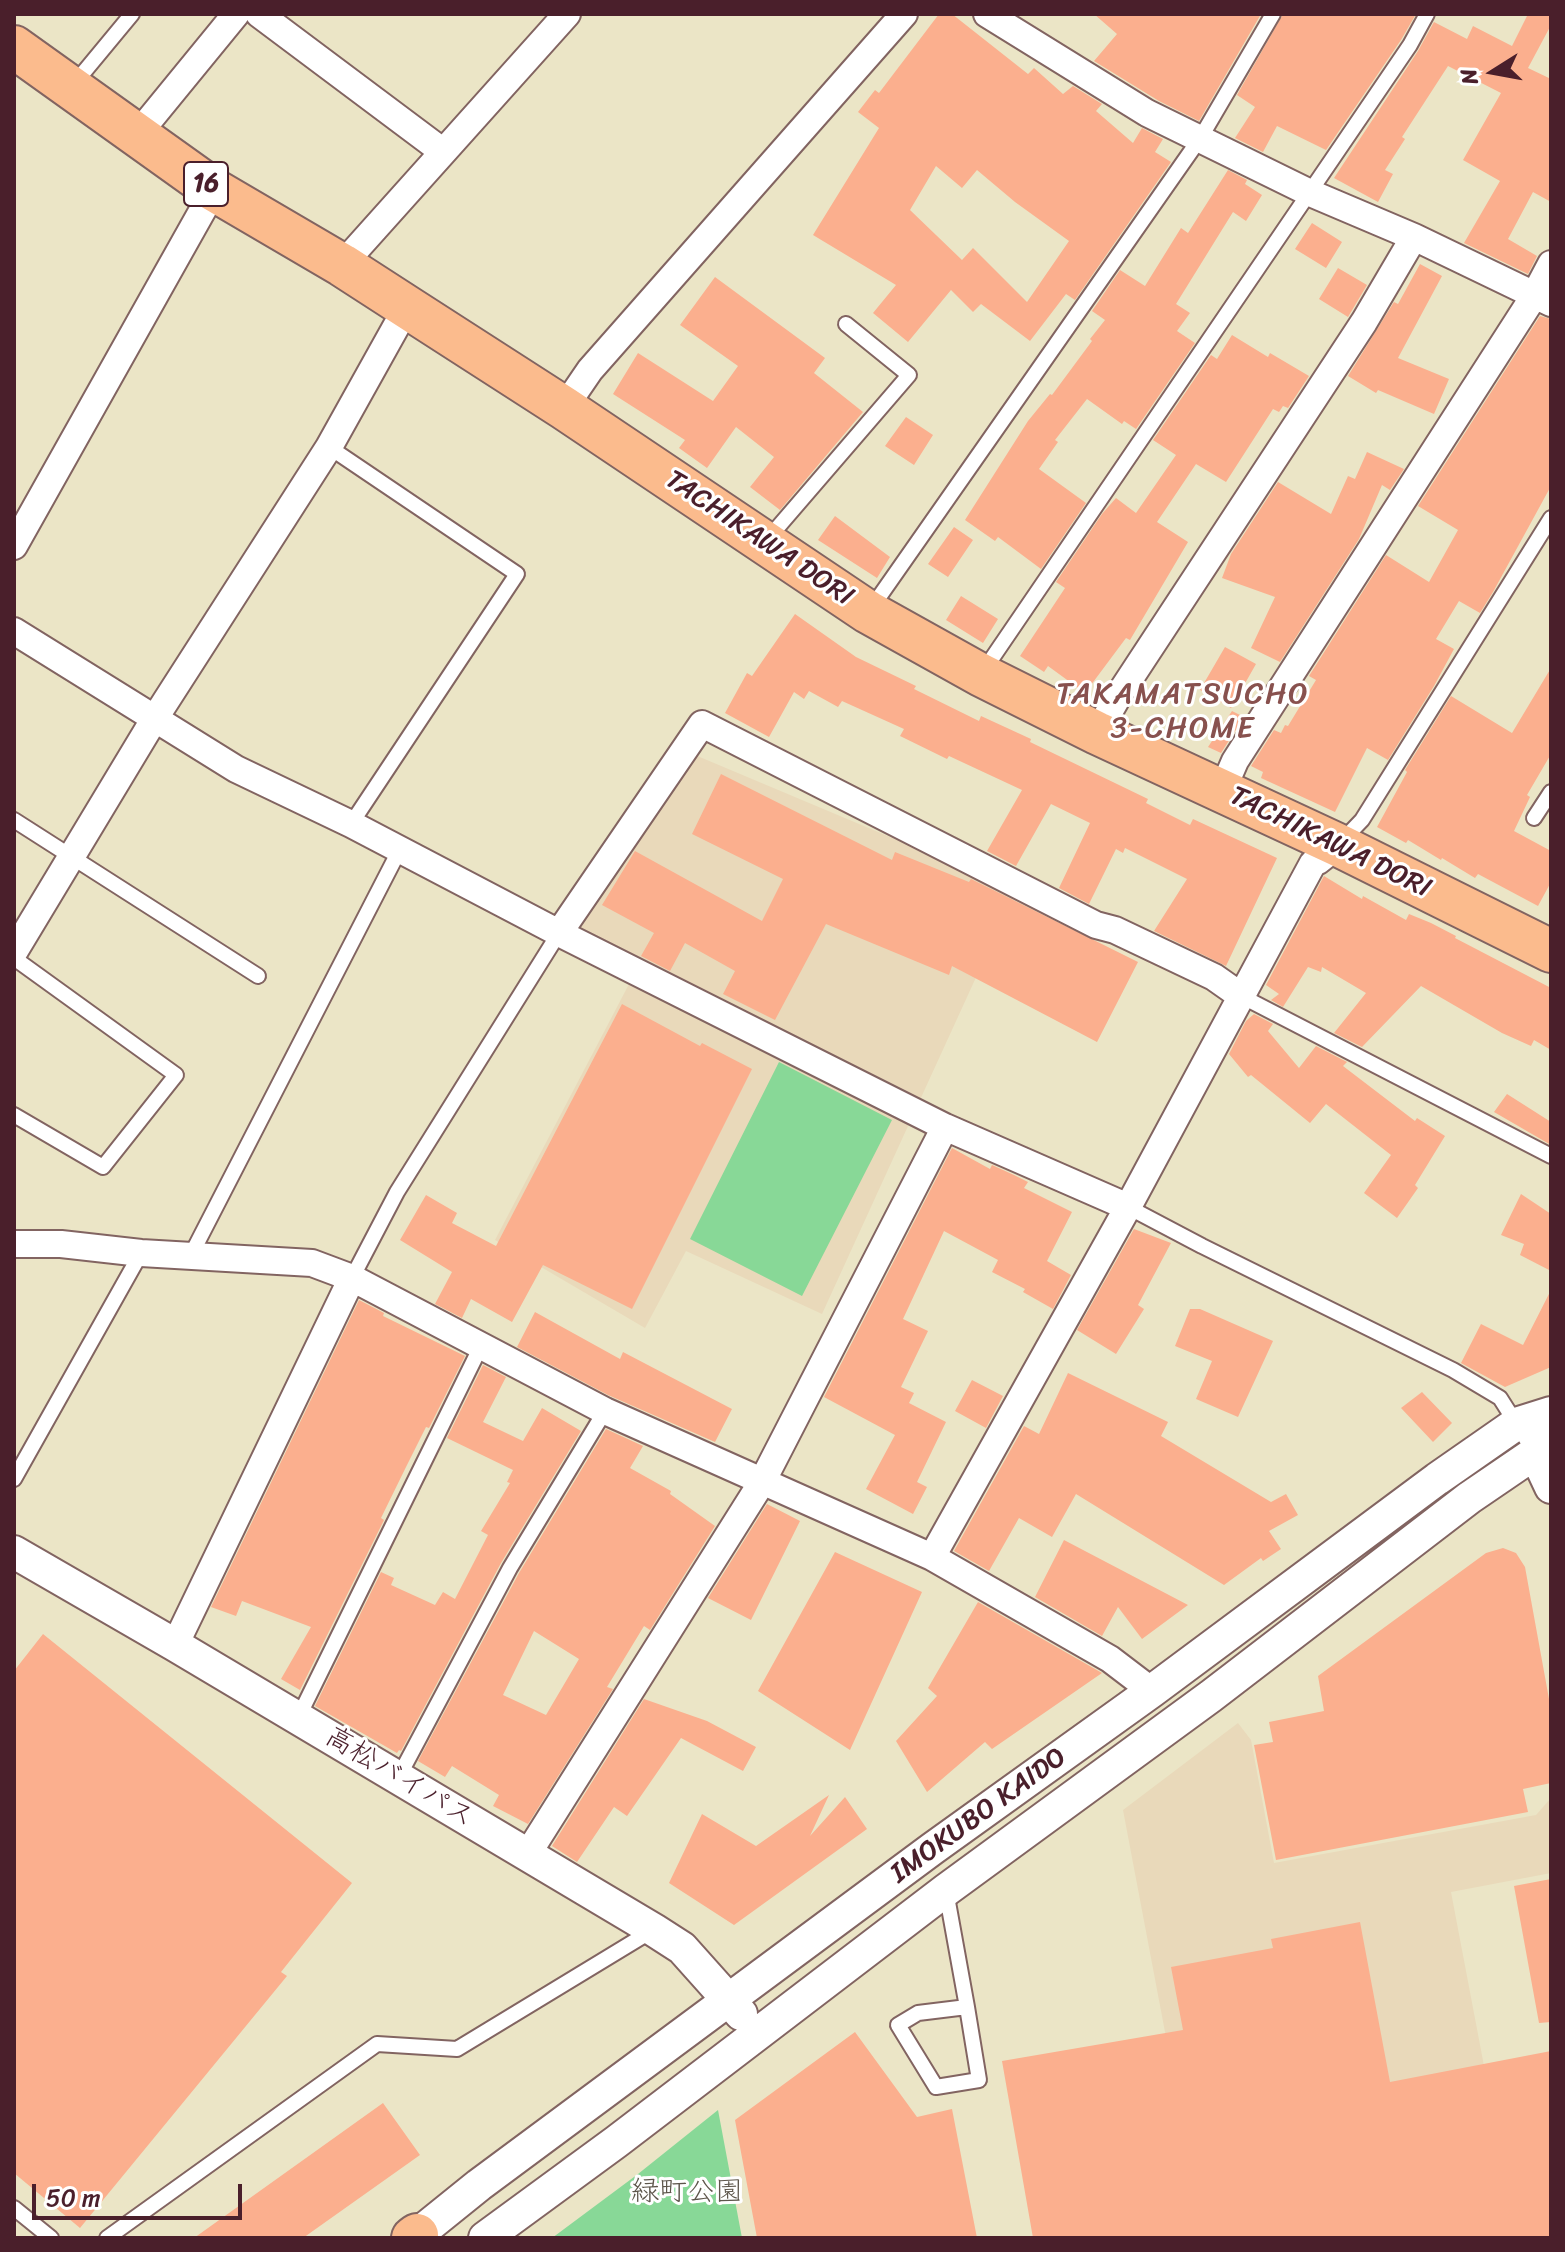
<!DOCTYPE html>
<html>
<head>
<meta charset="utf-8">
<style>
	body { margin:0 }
	#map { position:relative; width:1565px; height:2252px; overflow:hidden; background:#ebe5c6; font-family:Sriracha,sans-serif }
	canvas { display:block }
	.frame { position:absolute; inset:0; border:16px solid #4a1f2b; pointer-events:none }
	.north { position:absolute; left:1453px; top:32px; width:80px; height:80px; -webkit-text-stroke:6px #fff; paint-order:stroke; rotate:259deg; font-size:22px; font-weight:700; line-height:32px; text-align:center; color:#4a1f2b }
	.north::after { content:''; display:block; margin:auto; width:28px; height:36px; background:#4a1f2b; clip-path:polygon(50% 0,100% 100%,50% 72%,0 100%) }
	.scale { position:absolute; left:32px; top:2184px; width:210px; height:36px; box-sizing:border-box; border:4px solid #4a1f2b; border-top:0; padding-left:10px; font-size:24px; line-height:28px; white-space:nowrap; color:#4a1f2b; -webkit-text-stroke:6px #fff; paint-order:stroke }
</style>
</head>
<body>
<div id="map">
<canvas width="1565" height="2252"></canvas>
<div class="frame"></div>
<div class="north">N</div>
<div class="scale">50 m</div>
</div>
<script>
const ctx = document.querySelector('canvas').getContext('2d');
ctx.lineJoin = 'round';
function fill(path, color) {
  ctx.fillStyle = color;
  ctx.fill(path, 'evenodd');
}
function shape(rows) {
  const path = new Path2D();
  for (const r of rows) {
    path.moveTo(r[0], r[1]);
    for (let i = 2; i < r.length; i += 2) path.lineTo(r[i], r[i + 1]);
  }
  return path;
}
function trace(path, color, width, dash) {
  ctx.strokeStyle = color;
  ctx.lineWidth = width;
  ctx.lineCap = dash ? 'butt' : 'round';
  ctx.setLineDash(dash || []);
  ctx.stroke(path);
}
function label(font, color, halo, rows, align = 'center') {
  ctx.font = font + ' Sriracha,"Klee One",sans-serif';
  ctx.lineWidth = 6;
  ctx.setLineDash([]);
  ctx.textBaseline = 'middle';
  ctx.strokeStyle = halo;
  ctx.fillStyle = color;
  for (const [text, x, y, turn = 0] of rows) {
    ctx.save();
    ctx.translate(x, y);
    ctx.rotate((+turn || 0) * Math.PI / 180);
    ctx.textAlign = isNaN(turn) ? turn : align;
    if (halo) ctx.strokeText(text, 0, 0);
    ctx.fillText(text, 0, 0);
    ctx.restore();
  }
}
fill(shape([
	[695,755,1016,890,822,1314,686,1251,645,1328,495,1240,639,965,578,932],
	[1238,1723,1251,1740,1274,1863,1536,1815,1551,1798,1551,1873,1451,1892,1499,2145,1204,2238,1123,1810]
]), '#e9d9ba');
fill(shape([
	[779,1062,892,1120,802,1296,690,1239],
	[718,2110,742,2238,552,2238,638,2174]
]), '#88d897');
fill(shape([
	[939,14,952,14,1028,74,1034,68,1063,94,1073,86,1102,104,1096,111,1133,143,1142,128,1163,139,1155,152,1171,162,1075,300,1066,294,1030,341,981,304,973,312,951,290,908,342,873,313,896,285,813,235,879,128,858,112,875,90,879,93],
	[936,166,962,188,977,170,1015,202,1069,241,1027,302,973,248,962,260,910,210],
	[1094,14,1261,14,1199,121,1159,101,1094,61,1117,34],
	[1283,14,1416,14,1401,40,1326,150,1277,126,1263,152,1235,138,1255,107,1237,95],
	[1528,14,1551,14,1551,25,1528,68,1551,79,1551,202,1533,192,1508,239,1537,256,1528,274,1464,243,1500,181,1463,160,1501,93,1448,66,1402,137,1405,139,1385,170,1393,174,1378,202,1334,178,1418,51,1434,22,1467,39,1473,26,1512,46],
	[1228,170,1247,180,1245,184,1262,195,1246,221,1233,212,1176,304,1190,313,1177,331,1195,343,1136,429,1124,421,1122,424,1087,399,1055,440,1058,442,1039,469,1086,503,1041,569,998,537,995,541,965,520,1028,421,1050,394,1052,395,1092,341,1090,339,1105,320,1092,311,1120,270,1145,286,1181,228,1188,233],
	[1312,223,1342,242,1326,268,1295,249],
	[1420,264,1442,276,1398,358,1449,379,1434,414,1378,390,1376,393,1348,376,1394,302,1398,304],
	[1338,268,1367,285,1348,317,1319,299],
	[715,277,825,358,814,373,863,412,780,510,750,487,774,457,736,427,707,468,679,448,685,440,613,394,638,353,713,401,738,366,680,325],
	[1540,316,1551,319,1551,486,1493,592,1480,613,1459,601,1436,639,1454,649,1434,686,1388,760,1367,748,1335,812,1261,778,1263,772,1251,766,1274,730,1281,733,1285,725,1288,726,1316,680,1309,676,1386,555,1429,582,1458,530,1418,506],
	[1232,335,1268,357,1270,353,1309,376,1288,408,1283,406,1279,412,1273,409,1226,482,1196,464,1157,522,1188,542,1130,640,1126,638,1085,693,1048,666,1044,672,1020,656,1065,588,1056,582,1102,514,1116,498,1136,513,1176,455,1153,440,1211,355,1217,359],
	[906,417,933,435,914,465,885,446],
	[1367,452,1404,469,1390,490,1382,485,1359,539,1280,662,1251,648,1275,597,1222,578,1231,554,1278,482,1331,514,1348,476,1355,479],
	[835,516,890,557,877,578,818,540],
	[954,527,973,540,948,577,928,564],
	[961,596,998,619,983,643,946,620],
	[795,614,856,657,916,686,914,689,979,721,981,716,1031,739,1030,742,1148,799,1146,803,1190,825,1193,819,1277,858,1226,966,1154,931,1187,879,1125,848,1123,853,1116,849,1089,904,1059,888,1090,823,1051,804,1016,866,987,851,1022,790,949,756,947,759,900,736,904,729,842,701,838,707,809,691,804,699,794,692,769,737,725,713,747,673,752,676],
	[1225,647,1256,664,1231,708,1200,690],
	[1551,668,1551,754,1527,795,1530,797,1514,831,1551,851,1551,882,1538,906,1478,874,1475,878,1442,858,1441,860,1408,840,1406,843,1377,827,1407,772,1405,770,1451,696,1512,733],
	[1232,711,1244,717,1221,753,1208,747],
	[721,774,892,860,895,852,969,882,971,879,1138,962,1097,1042,952,966,949,975,826,924,775,1020,723,994,735,971,685,943,670,971,641,956,654,933,602,905,635,851,762,921,783,879,692,834],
	[1324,876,1362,899,1363,896,1406,920,1409,914,1431,923,1456,936,1455,938,1551,988,1551,1050,1534,1040,1531,1046,1502,1033,1421,986,1362,1047,1334,1033,1366,993,1322,967,1321,972,1308,967,1283,1007,1271,1000,1279,994,1266,985],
	[622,1004,700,1046,702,1043,752,1069,632,1309,543,1265,512,1322,471,1299,462,1318,435,1304,452,1272,400,1240,426,1195,457,1213,452,1223,496,1246],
	[1254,1014,1273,1024,1268,1031,1299,1068,1316,1046,1347,1062,1343,1066,1415,1121,1417,1118,1445,1136,1415,1185,1418,1188,1397,1218,1364,1193,1391,1155,1326,1104,1310,1123,1251,1075,1248,1077,1229,1054,1246,1021],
	[1507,1094,1551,1122,1551,1145,1494,1112],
	[952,1148,990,1169,992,1165,1014,1175,1028,1182,1024,1188,1072,1212,1047,1261,1071,1275,1053,1309,1023,1292,1025,1289,992,1272,998,1260,944,1231,903,1319,928,1331,901,1387,914,1393,909,1403,946,1422,917,1482,927,1487,913,1514,866,1489,895,1435,824,1397],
	[1521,1194,1551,1214,1551,1271,1520,1255,1524,1244,1501,1235],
	[1134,1229,1171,1243,1138,1305,1144,1309,1116,1354,1077,1330],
	[1551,1290,1551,1367,1505,1387,1461,1363,1481,1324,1523,1345],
	[359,1300,384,1313,383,1316,465,1356,429,1428,426,1427,406,1467,381,1518,384,1520,300,1690,281,1679,311,1627,242,1601,236,1616,211,1607],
	[1190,1309,1200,1309,1273,1341,1238,1417,1196,1399,1212,1361,1175,1346],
	[535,1312,620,1359,623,1352,732,1409,715,1442,608,1395,517,1347],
	[483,1365,506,1377,483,1422,523,1441,542,1408,581,1431,501,1563,401,1751,399,1750,397,1753,315,1706,381,1572,394,1578,391,1585,435,1605,443,1592,455,1599,488,1535,481,1531,510,1483,507,1482,513,1470,447,1438],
	[1068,1373,1168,1422,1161,1436,1271,1502,1286,1494,1298,1515,1269,1531,1281,1549,1263,1561,1261,1558,1224,1585,1076,1494,1052,1537,1019,1518,989,1571,954,1551,1024,1426,1039,1434],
	[972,1380,1003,1396,986,1428,955,1411],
	[1422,1392,1452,1423,1433,1442,1401,1408],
	[606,1429,643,1446,630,1468,671,1491,670,1494,715,1526,650,1630,644,1626,607,1687,613,1689,528,1824,493,1806,499,1795,452,1766,445,1777,418,1761,519,1573],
	[534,1631,579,1659,546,1715,503,1695],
	[767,1504,800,1521,751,1620,708,1598],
	[1064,1540,1188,1605,1142,1639,1118,1607,1102,1636,1035,1597],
	[1503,1548,1516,1553,1525,1567,1551,1710,1551,1783,1523,1789,1528,1812,1276,1860,1254,1745,1273,1742,1269,1722,1324,1711,1318,1676,1486,1553],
	[835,1552,922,1592,850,1750,758,1691],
	[978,1602,1102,1673,992,1749,985,1742,927,1792,896,1741,937,1696,928,1688],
	[43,1634,352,1883,281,1972,287,1976,80,2228,14,2173,14,1671],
	[644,1699,707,1721,756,1747,743,1771,681,1738,627,1816,614,1807,577,1862,552,1846],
	[829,1795,810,1836,845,1797,867,1829,734,1925,669,1883,702,1814,756,1846],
	[1551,1879,1551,2022,1539,2023,1514,1886],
	[1360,1922,1390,2082,1551,2051,1551,2238,1033,2238,1002,2061,1183,2030,1171,1967,1273,1948,1271,1939],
	[855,2032,917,2117,952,2109,977,2238,757,2238,735,2120],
	[383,2103,420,2155,303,2238,194,2238]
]), '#fbaf8e');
const service = shape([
	[74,84,132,14],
	[329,447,517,574,351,824],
	[766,541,909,375,846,324],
	[870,610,1201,137,1273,14],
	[982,673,1410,45,1427,14],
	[1534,818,1551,792],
	[14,820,258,976],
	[1340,843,1362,820,1551,518],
	[14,958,176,1075,103,1167,14,1115],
	[1241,996,1551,1156],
	[1128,1207,1202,1246,1453,1370,1500,1398,1535,1453],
	[191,1255,400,849],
	[352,1278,397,1192,559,933],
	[14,1479,141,1253],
	[298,1718,481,1346],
	[398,1778,510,1568,605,1411],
	[946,1891,967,2007,979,2080,936,2087,898,2025,918,2013,967,2007],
	[14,2208,51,2238],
	[107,2238,377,2044,457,2049,653,1930]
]);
const minor = shape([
	[259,14,442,151],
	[987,14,1147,113,1308,192,1414,237,1551,303],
	[137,135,236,14],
	[342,265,567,14],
	[564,408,590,370,904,14],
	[14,546,214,190],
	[14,631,236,769,351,824,559,933,945,1127,1128,1207],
	[1097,733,1117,698,1364,322,1414,237],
	[1222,791,1235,761,1534,296,1551,264],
	[559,933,702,724,1096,925,1115,930,1214,977,1241,996],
	[14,952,155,718,329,447,407,307],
	[14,1244,61,1244,141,1253,312,1263,352,1278,605,1411,932,1557,1110,1659,1152,1691],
	[932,1557,1128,1207,1313,863,1318,861,1338,845],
	[175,1645,352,1278],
	[527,1855,762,1482,945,1127]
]);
const tertiary = shape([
	[1535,1453,1551,1487],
	[14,1552,175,1645,654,1930,682,1948,741,2014],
	[417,2238,417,2235,479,2185,932,1849,1152,1691,1437,1479,1516,1424,1551,1413],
	[485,2238,616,2142,946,1890,1211,1696,1469,1498,1535,1453,1551,1437]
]);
const primary = shape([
	[14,47,214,190,342,265,407,307,564,408,868,612,981,675,1097,733,1338,845,1551,951],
	[413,2238,417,2235]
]);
trace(service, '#826461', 18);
trace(minor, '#826461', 30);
trace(tertiary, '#826461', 36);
trace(primary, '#826461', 46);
trace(service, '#fff', 14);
trace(minor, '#fff', 26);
trace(tertiary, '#fff', 32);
trace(primary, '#fbbb8d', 42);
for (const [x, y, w] of [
	[206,184,44]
]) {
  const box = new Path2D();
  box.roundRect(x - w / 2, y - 22, w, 44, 6);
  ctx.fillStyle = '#fff';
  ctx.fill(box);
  trace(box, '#4a1f2b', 2);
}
label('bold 26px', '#4a1f2b', null, [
	["16",206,184]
]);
label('28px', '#4a1f2b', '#fff', [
	["TACHIKAWA DORI",759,539,34],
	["TACHIKAWA DORI",1330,843,26],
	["高松バイパス",399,1778,31],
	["IMOKUBO KAIDO",979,1816,-36]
]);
label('28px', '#5d564b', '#fff', [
	["緑町公園",687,2193]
]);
ctx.letterSpacing = '2px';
label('30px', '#88514e', '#fff', [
	["TAKAMATSUCHO",1183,695],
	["3-CHOME",1183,729]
]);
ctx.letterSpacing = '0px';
</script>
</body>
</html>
